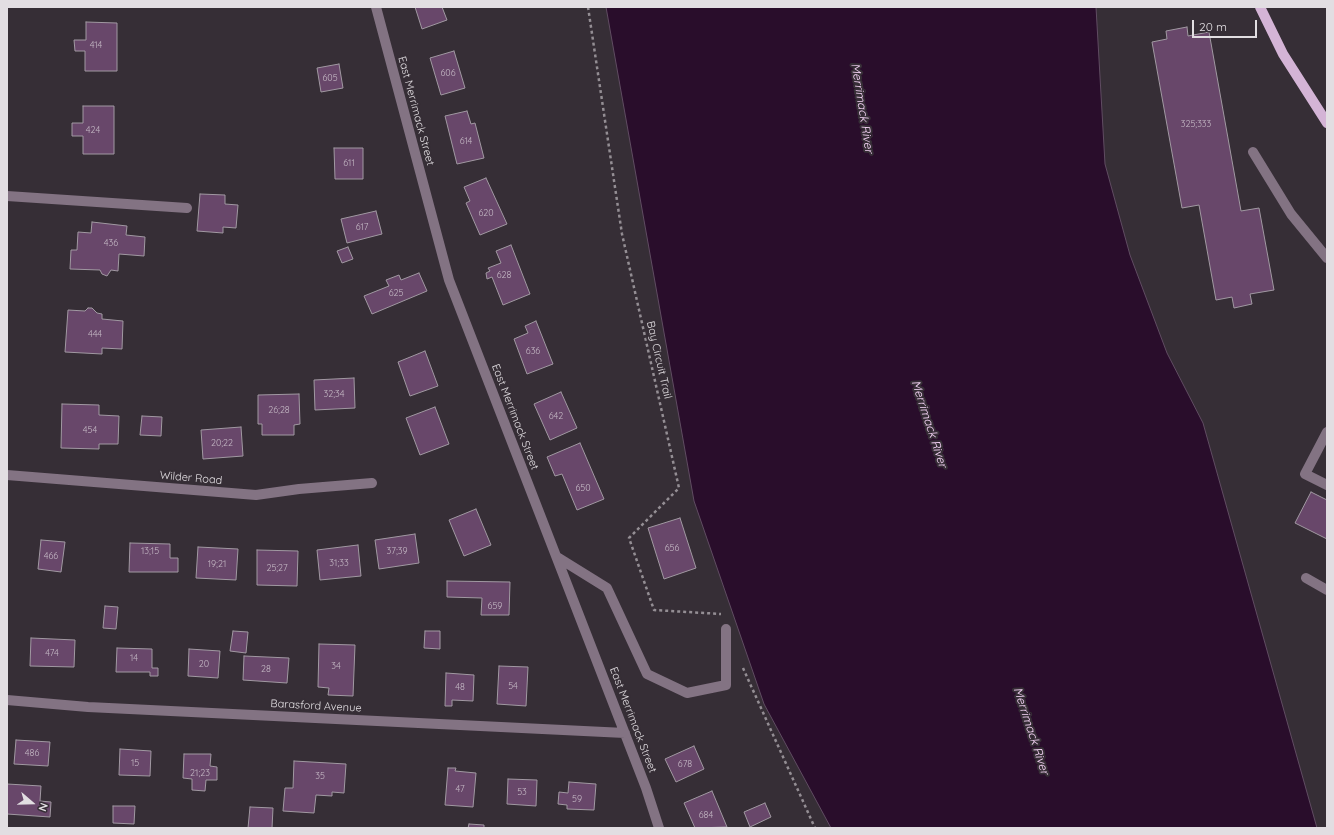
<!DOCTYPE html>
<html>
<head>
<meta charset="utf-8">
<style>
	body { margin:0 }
	#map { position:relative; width:1334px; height:835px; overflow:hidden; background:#362e36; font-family:Quicksand,sans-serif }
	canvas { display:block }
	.frame { position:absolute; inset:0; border:8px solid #e2dee2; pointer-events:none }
	.north { position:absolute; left:12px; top:783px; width:40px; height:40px; -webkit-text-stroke:3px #362e36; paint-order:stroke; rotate:110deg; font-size:11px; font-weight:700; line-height:16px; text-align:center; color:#e2dee2 }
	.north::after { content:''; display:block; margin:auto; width:14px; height:18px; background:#e2dee2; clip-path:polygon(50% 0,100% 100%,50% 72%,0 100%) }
	.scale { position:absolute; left:1192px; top:20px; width:65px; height:18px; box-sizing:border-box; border:2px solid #e2dee2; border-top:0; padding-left:5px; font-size:12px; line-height:14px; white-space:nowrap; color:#e2dee2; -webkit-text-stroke:3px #362e36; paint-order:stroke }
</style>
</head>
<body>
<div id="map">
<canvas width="1334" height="835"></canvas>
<div class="frame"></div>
<div class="north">N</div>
<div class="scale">20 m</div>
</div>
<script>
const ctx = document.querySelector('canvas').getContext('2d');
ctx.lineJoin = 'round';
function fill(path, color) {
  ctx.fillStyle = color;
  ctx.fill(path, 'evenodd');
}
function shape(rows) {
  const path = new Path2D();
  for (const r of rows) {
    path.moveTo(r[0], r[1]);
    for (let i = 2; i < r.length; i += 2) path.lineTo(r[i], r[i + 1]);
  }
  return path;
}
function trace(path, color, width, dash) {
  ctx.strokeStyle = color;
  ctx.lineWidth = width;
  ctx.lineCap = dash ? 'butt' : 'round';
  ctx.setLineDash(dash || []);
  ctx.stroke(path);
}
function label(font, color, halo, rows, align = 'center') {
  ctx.font = font + ' Quicksand,sans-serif';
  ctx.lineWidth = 4;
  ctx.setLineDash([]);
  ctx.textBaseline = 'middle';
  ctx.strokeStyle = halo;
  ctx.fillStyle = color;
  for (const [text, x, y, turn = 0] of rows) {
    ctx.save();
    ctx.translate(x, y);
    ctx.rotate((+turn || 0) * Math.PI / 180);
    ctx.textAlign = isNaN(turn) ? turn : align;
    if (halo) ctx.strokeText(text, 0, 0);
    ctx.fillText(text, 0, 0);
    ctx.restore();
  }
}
const water = shape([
	[606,7,1096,7,1105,164,1130,255,1167,353,1203,423,1317,828,831,828,764,704,694,501,606,7]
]);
fill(water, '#290d2b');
trace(water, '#604c62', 1);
const building = shape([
	[415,7,442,7,447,20,422,29,415,7],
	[86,22,117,23,117,71,85,71,85,51,75,51,74,40,86,40,86,22],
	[1187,27,1188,36,1209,32,1241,211,1259,208,1274,290,1250,294,1252,304,1234,308,1232,297,1216,300,1199,205,1182,208,1152,42,1167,39,1166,31,1187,27],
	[454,51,465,88,441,95,430,58,454,51],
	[339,64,343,88,321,92,317,68,339,64],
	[83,106,114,106,114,154,83,154,83,136,72,136,72,123,83,123,83,106],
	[467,111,471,124,475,123,484,158,457,164,445,116,467,111],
	[334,148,363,148,363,179,335,179,334,148],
	[486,178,507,224,480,235,466,203,470,201,464,187,486,178],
	[200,194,225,195,225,204,238,205,236,228,223,227,223,233,197,231,200,194],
	[376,211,382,234,347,243,341,219,376,211],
	[92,222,127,226,126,235,145,237,144,256,119,254,118,271,111,270,107,276,102,274,100,270,70,269,71,250,77,250,78,232,91,233,92,222],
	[511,245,530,294,503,305,492,277,487,279,486,273,490,271,488,268,501,263,496,251,511,245],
	[348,247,353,259,342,263,337,251,348,247],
	[419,273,427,291,372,314,364,296,389,286,386,280,399,275,401,280,419,273],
	[88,308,92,308,97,313,102,314,102,319,123,321,122,349,102,348,102,354,65,352,68,310,85,311,88,308],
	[536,321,553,364,527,374,514,339,528,333,525,326,536,321],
	[425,351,438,386,410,396,398,362,425,351],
	[354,378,355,408,315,410,314,380,354,378],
	[561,392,577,428,550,440,534,404,561,392],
	[299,394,300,424,294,425,294,435,262,435,262,424,258,424,258,395,299,394],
	[62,404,99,405,99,415,119,416,118,444,99,444,99,449,61,448,62,404],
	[435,407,449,444,420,455,406,418,435,407],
	[142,416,162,417,161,436,140,435,142,416],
	[241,427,243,456,203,459,201,430,241,427],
	[580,443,604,499,577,510,562,474,555,476,547,457,580,443],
	[1311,492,1327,500,1327,539,1295,523,1311,492],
	[476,509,491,545,464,556,449,520,476,509],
	[680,518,696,568,664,579,648,528,680,518],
	[415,534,419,563,379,569,375,540,415,534],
	[41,540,65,542,61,572,38,569,41,540],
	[130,543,170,544,170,558,178,558,178,572,129,572,130,543],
	[358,545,361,576,320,580,317,550,358,545],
	[198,547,238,549,236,580,196,578,198,547],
	[257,550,298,551,297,586,257,585,257,550],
	[447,581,510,582,509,615,481,615,482,598,447,597,447,581],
	[105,606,118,607,116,629,103,628,105,606],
	[233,631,248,632,246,653,230,651,233,631],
	[425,631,440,631,440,649,424,648,425,631],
	[31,638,75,640,74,667,30,666,31,638],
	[319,644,355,645,353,696,328,695,329,688,318,687,319,644],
	[117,648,152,649,152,668,158,668,158,676,150,676,150,672,116,672,117,648],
	[189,649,220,651,218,678,188,676,189,649],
	[244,656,289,658,287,683,243,680,244,656],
	[499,666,528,667,526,706,497,704,499,666],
	[446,673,474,675,473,701,452,700,452,706,445,706,446,673],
	[16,740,50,742,48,766,14,764,16,740],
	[694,746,704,769,676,782,665,759,694,746],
	[120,749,151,751,150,776,119,775,120,749],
	[184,754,211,754,210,766,217,767,217,780,206,780,205,791,192,790,192,779,183,778,184,754],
	[294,761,346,764,344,793,332,792,332,796,316,795,314,813,283,811,285,788,293,788,294,761],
	[448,768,456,768,455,771,476,773,473,807,445,805,448,768],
	[508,779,537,780,536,806,507,804,508,779],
	[569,782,596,784,594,810,567,809,567,805,558,804,559,792,568,793,569,782],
	[7,784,41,786,40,801,51,802,50,817,7,814,7,784],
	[712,791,727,827,695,828,684,803,712,791],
	[765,803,771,817,750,827,744,812,765,803],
	[113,806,135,806,134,824,113,823,113,806],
	[250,807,273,808,272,828,248,828,250,807],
	[469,824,484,825,484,828,468,828,469,824]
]);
fill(building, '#68476a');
trace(building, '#a199a2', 1);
trace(shape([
	[588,7,622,234,679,488,629,538,654,610,721,614],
	[743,668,815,828]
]), '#948e94', 2.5, [3, 3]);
trace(shape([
	[376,7,449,280,646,788,659,828],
	[1253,152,1291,214,1327,258],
	[7,196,187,208],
	[1327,432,1305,474,1327,485],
	[7,475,256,495,299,489,372,483],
	[557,557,607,588,647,674,687,693,726,685,726,629],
	[1306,578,1327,590],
	[7,700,88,707,625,733]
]), '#837383', 10);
trace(shape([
	[1260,7,1283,54,1327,123]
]), '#d4b4d6', 10);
label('9px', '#c4b8c4', null, [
	["414",96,45],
	["606",448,73],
	["605",330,78],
	["325;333",1196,124],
	["424",93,130],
	["614",466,141],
	["611",349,163],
	["620",486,213],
	["617",362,227],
	["436",111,243],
	["628",504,275],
	["625",396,293],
	["444",95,334],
	["636",533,351],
	["32;34",334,394],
	["26;28",279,410],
	["642",556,416],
	["454",90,430],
	["20;22",222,443],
	["650",583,488],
	["656",672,548],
	["13;15",150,551],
	["37;39",397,551],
	["466",51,556],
	["31;33",339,563],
	["19;21",217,564],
	["25;27",277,568],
	["659",495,606],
	["474",52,653],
	["14",134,658],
	["20",204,664],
	["34",336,666],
	["28",266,669],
	["54",513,686],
	["48",460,687],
	["486",32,753],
	["15",135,763],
	["678",685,764],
	["21;23",200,773],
	["35",320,776],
	["47",460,789],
	["53",522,792],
	["59",577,799],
	["684",706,815]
]);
label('11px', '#e2dee2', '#362e36', [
	["East Merrimack Street",416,111,75],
	["Bay Circuit Trail",659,360,77],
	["East Merrimack Street",515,417,69],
	["Wilder Road",191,478,5],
	["Barasford Avenue",316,706,3],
	["East Merrimack Street",633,720,69]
]);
label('italic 12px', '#f7d5f8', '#362e36', [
	["Merrimack River",862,108,81],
	["Merrimack River",929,424,72],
	["Merrimack River",1031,731,72]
]);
</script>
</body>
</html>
